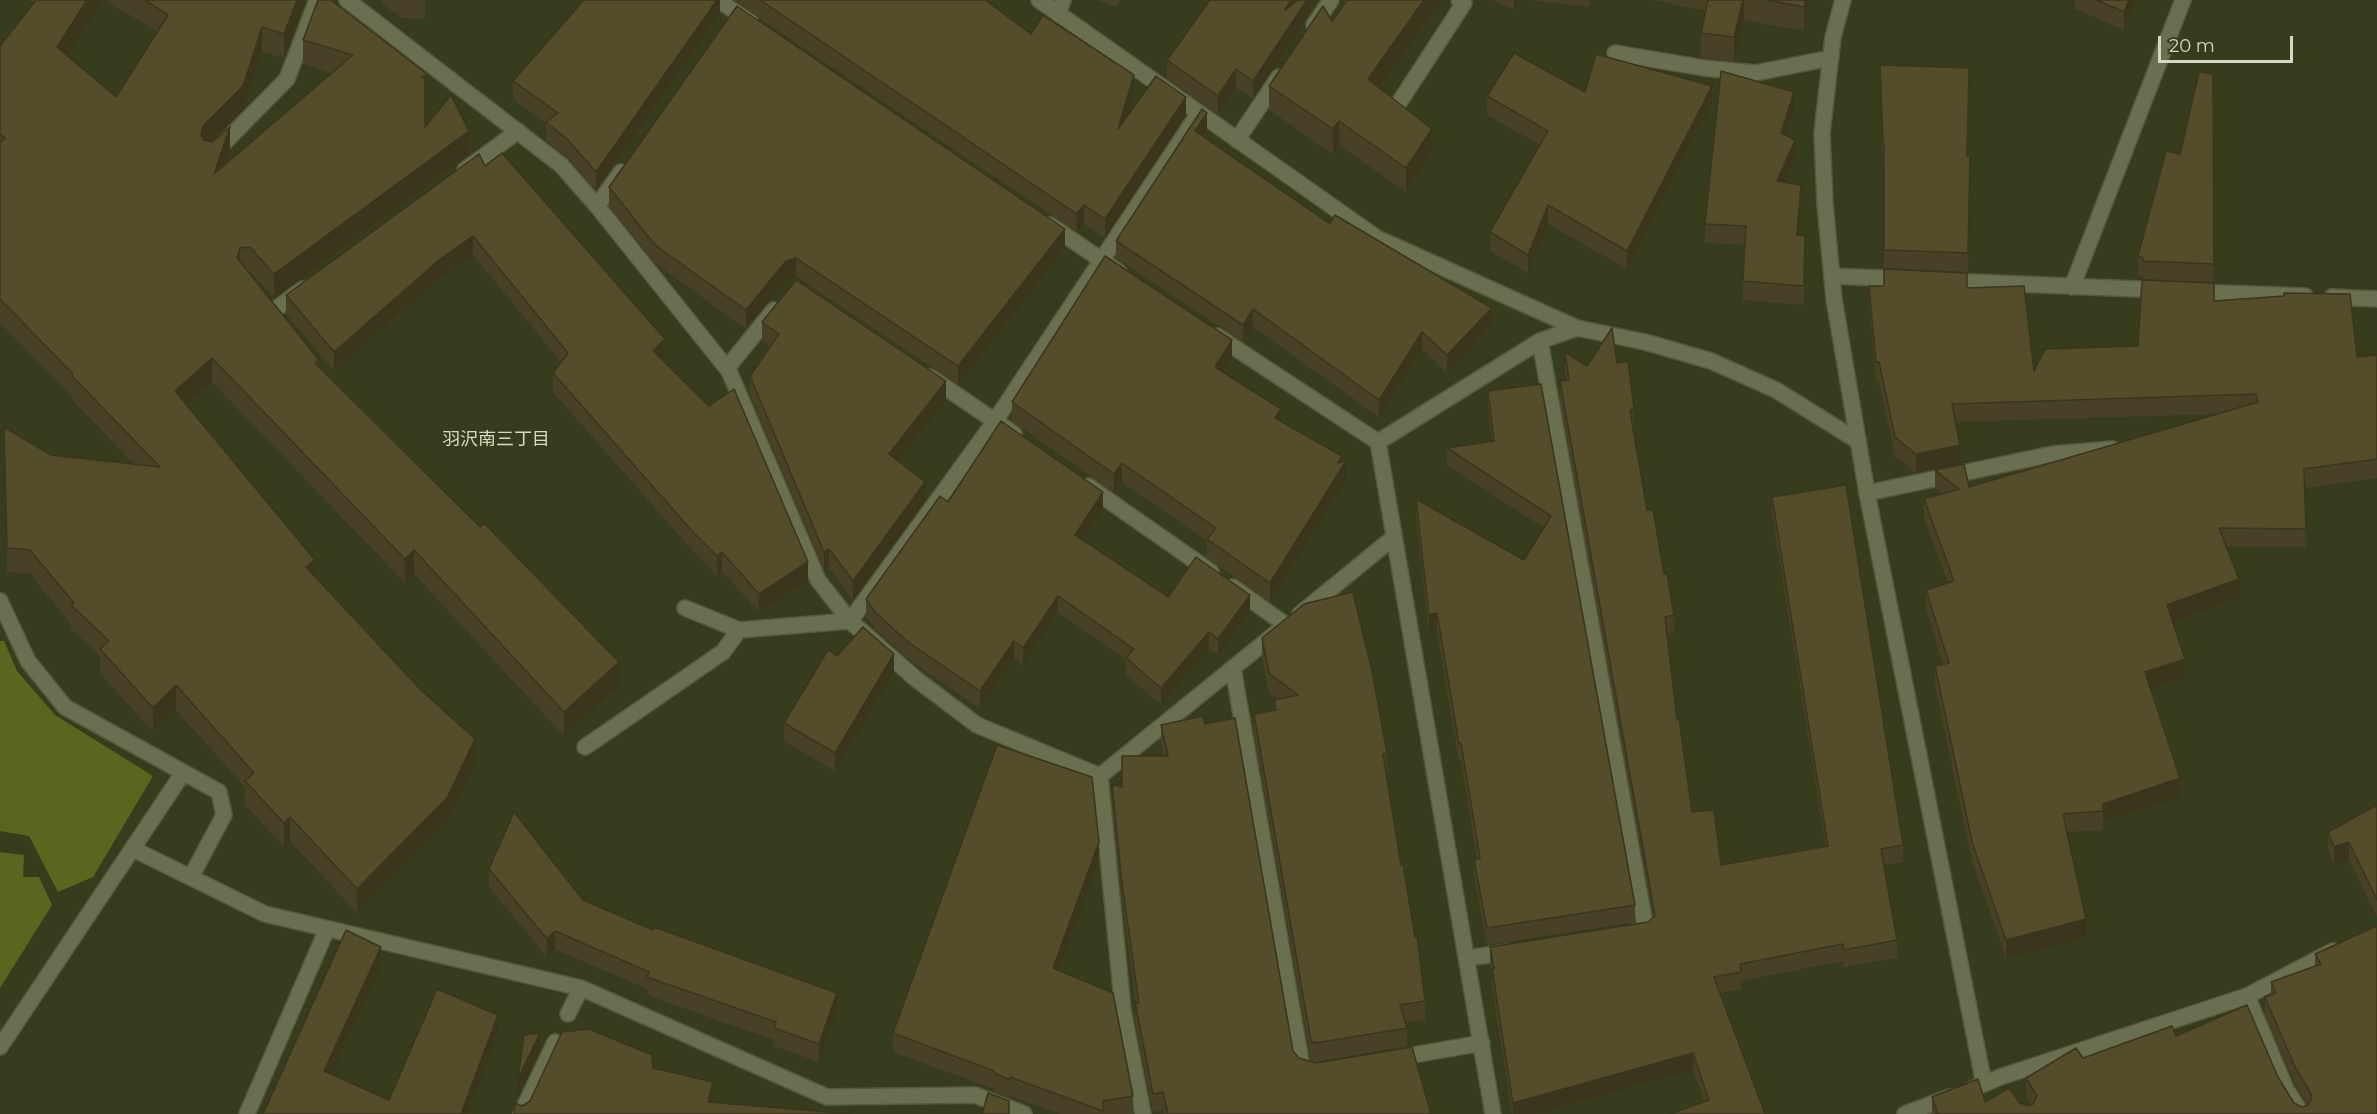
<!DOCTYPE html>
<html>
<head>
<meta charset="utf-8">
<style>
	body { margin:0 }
	#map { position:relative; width:2377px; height:1114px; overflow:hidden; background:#373c1c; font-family:Montserrat,sans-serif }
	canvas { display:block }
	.scale { position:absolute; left:2158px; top:36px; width:135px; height:27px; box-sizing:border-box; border:3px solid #d4d8c5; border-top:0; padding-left:8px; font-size:18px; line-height:21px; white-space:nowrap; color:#d4d8c5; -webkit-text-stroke:4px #373c1c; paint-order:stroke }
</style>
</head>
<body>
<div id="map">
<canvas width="2377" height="1114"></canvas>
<div class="scale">20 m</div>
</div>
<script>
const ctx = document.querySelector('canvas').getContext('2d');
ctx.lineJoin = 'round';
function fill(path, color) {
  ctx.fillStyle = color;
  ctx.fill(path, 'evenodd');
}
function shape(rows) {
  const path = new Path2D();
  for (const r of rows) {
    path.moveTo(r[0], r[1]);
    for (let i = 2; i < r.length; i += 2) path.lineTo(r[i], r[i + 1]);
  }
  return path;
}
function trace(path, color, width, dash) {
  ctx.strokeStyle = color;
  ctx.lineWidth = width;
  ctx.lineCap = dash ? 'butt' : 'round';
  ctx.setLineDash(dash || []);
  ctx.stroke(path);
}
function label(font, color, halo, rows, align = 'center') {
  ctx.font = font + ' Montserrat,"Noto Sans JP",sans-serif';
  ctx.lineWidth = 4.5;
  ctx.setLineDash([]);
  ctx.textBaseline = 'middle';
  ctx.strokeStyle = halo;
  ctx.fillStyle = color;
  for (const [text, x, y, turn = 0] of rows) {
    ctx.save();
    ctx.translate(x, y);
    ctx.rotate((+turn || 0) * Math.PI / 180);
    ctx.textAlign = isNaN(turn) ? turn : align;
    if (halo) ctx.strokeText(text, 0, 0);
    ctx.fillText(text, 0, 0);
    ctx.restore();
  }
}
fill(shape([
	[0,641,4,641,17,671,55,715,153,776,93,877,58,892,29,836,0,831],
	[0,852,24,855,23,877,39,877,52,905,0,988]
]), '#5c651e');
const service = shape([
	[1058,14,1063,0],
	[1314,25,1331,0],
	[1395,109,1464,3,1459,0],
	[1237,140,1279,77],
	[685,608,739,630,850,621],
	[585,747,723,652,739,630]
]);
const minor = shape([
	[347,0,561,165,597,206,729,371,818,580,850,621,916,679,977,725,1100,776,1123,1010,1143,1114],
	[718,0,750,21],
	[1039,0,1377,238,1577,328,1645,342,1711,361,1776,390,1858,441],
	[1615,53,1704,68,1755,73,1831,58],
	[217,150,287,79,317,0],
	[465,170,518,131],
	[597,206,621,172],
	[1050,225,1119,272],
	[1832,276,1903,279],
	[1948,281,2161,290],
	[2072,287,2183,0],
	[2194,292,2305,296],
	[2332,297,2377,299],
	[272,312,303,289],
	[1217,336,1378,442],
	[1540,341,1646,930,1634,932],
	[727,368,774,310],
	[930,377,1014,434],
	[1088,486,1211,572],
	[1867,493,2053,454,2112,449],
	[1233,587,1286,625],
	[0,601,28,661,65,707,219,792,224,815,191,877],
	[1300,614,1394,537],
	[850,621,995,421,1199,113],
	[1233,668,1302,1067,1311,1071],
	[1100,776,1276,633],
	[133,849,265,914,581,988,827,1097,975,1095,1024,1114],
	[1468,958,1509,952],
	[2247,996,2286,1089,2302,1114],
	[568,1014,581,988],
	[0,1047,183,773],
	[1396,1058,1482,1043],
	[1972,1089,2000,1077,2247,996,2333,951],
	[247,1114,327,929],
	[521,1114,555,1042],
	[1493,1114,1378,442,1540,341,1577,328],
	[1905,1114,1950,1097]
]);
const tertiary = shape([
	[1843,0,1833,37,1822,133,1825,204,1834,299,1867,493,1984,1084]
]);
trace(service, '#55593d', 18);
trace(minor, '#55593d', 18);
trace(tertiary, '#55593d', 18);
trace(service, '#6a704f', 15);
trace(minor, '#6a704f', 15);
trace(tertiary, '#6a704f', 15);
fill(shape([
	[28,0,103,0,67,56,116,97,157,32,106,0,305,0,305,4,284,58,262,52,243,110,211,142,230,151,225,165,332,73,303,64,303,40,427,74,427,98,426,101,425,127,469,155,274,298,250,271,247,271,319,366,619,686,564,736,414,574,405,583,212,382,186,405,315,575,475,763,447,823,357,913,290,841,284,847,245,805,245,787,176,710,153,732,100,673,100,656,71,629,71,624,30,574,7,572,4,427,51,455,134,464,72,400,72,396,0,323,0,46,33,3],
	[382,0,425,0,425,19,402,18,382,4],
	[720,0,720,13,596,190,568,158,546,141,546,123,513,99,513,81],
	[732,0,985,0,1031,34,1134,93,1127,116,1186,115,1105,238,1084,224,1077,232],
	[1095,0,1120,0,1117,7],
	[1311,0,1311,12,1253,99,1236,88,1218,114,1167,78,1167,60],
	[1442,0,1379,88,1432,153,1406,192,1339,145,1333,154,1269,110,1269,86,1332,21],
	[1491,0,1518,0,1514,9],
	[1529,0,1591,0,1589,7],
	[1652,0,1810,0,1804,31,1744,20,1734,61,1701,58,1701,33,1706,11],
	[2075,0,2136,0,2124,30,2075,9],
	[1880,65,1969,87,1967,156,1970,175,1968,272,1884,268,1884,162,1883,162],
	[2213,74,2214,282,2143,279,2143,277,2138,275,2138,256],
	[1585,92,1712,104,1627,269,1548,224,1528,273,1490,251,1490,232,1540,145,1487,115,1487,96],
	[1794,111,1786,135,1795,159,1785,182,1801,203,1798,235,1805,236,1804,305,1743,300,1743,281,1745,245,1705,243,1705,224],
	[1207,130,1203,137,1330,224,1492,325,1447,373,1422,349,1379,417,1253,327,1243,342,1116,258,1116,241],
	[485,166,665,358,663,360,808,581,759,612,722,571,717,575,691,549,553,392,553,373,561,362,473,255,439,279,334,371,286,314,286,295],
	[609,187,1065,248,958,385,796,276,786,280,746,329,655,263,609,206],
	[1869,286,1967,288,2034,371,2138,346,2214,301,2357,357,2377,355,2377,478,2305,488,2306,547,2226,547,2239,598,2172,622,2185,677,2151,689,2180,797,2103,822,2103,830,2067,832,2086,938,2006,958,1972,861,1935,685,1935,666,1943,664,1926,608,1926,590,1948,583,1924,518,1924,499,1942,494,1935,489,1935,470,1969,487,2218,414,1956,422,1960,464,1916,473,1895,456,1879,381,1876,381,1869,305],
	[762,322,946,400,898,461,925,501,853,600,829,568,824,570,750,395,750,376,771,347,762,340],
	[1565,352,1587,366,1617,363,1634,409,1634,427,1633,427,1647,510,1664,574,1674,615,1674,633,1667,634,1677,719,1692,812,1721,865,1826,847,1772,514,1772,497,1903,845,1903,862,1884,865,1897,940,1897,958,1844,967,1843,961,1741,981,1741,989,1720,993,1765,1114,1704,1102,1693,1070,1534,1114,1512,1114,1492,987,1492,975,1490,964,1490,947,1648,922,1653,918,1560,399,1560,381,1566,381,1565,369],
	[1232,358,1223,372,1281,422,1342,462,1346,480,1270,602,1207,558,1207,541,1122,482,1114,493,1012,421,1012,402],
	[1541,384,1635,905,1635,922,1487,945,1474,876,1474,860,1477,859,1461,760,1459,761,1437,630,1429,632,1416,516,1416,499,1524,560,1544,528,1447,465,1447,448,1492,442,1488,408,1488,391],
	[948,502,1103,509,1083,540,1168,597,1250,612,1218,655,1209,649,1161,705,1126,675,1126,660,1058,612,1023,665,1014,658,980,708,908,659,876,630,866,616,866,599],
	[1262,638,1387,753,1387,772,1386,772,1401,865,1425,1001,1425,1020,1405,1023,1407,1028,1407,1046,1316,1062,1311,1060,1254,733,1254,714,1274,710,1274,700,1278,699,1269,692,1262,657],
	[837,656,894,672,835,771,784,741,784,723],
	[1161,725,1293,1051,1299,1058,1431,1114,1164,1114,1163,1110,1153,1112,1135,1020,1135,1002,1136,1003,1122,901,1112,802,1112,784,1122,787,1164,756,1161,743],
	[2377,805,2377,917,2349,860,2334,864,2328,849,2328,832],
	[1099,861,1059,971,1133,1096,1133,1114,1060,1114,1010,1096,1010,1098,994,1092,994,1089,893,1052,893,1033],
	[489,869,583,900,837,1011,819,1062,774,1046,774,1040,647,995,647,989,555,949,547,957,489,887],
	[2377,926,2377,1114,1932,1114,1932,1097,1985,1102,2020,1103,2029,1106,2031,1105,2026,1096,2026,1078,2083,1058,2176,1036,2278,1077,2294,1103,2302,1107,2308,1105,2295,1084,2265,1015,2265,997,2271,995,2271,982,2315,966,2315,954]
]), '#484125');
fill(shape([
	[87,0,103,0,57,72,57,47],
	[297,0,305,0,305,4,284,58,284,34],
	[717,0,720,0,720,13,596,190,596,172],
	[1291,0,1302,0,1285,10],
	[1307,0,1311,0,1311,12,1253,99,1253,81],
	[1424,0,1442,0,1368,103,1368,79],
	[1514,0,1518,0,1514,9],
	[1743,0,1744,0,1744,20,1734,61,1734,37],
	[1806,0,1810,0,1804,31,1804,7],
	[2129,0,2136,0,2124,30,2124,12],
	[262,27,262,52,243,110,203,150,201,135,203,126],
	[1236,69,1236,88,1218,114,1218,96],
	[427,74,427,98,426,101,426,77],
	[1134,75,1134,93,1118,148,1118,129],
	[1712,86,1712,104,1627,269,1627,251],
	[1794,92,1794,111,1781,151,1781,133],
	[1186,97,1186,115,1105,238,1105,219],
	[1207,113,1207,130,1195,148,1195,131],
	[1339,121,1339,145,1333,154,1333,129],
	[230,127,230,151,214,198,214,174],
	[1432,129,1432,153,1406,192,1406,168],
	[469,131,469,155,274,298,274,274],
	[1795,140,1795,159,1777,200,1777,181],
	[1801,185,1801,203,1797,254,1797,235],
	[1084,205,1084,224,1077,232,1077,214],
	[1548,205,1548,224,1528,273,1528,255],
	[1065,229,1065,248,958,385,958,366],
	[473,236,473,255,439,279,334,371,334,352,439,260],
	[240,248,240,272,237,258],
	[796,258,796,276,786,280,746,329,746,310,786,261],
	[1492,308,1492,325,1447,373,1447,355],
	[1253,309,1253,327,1243,342,1243,325],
	[1422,332,1422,349,1379,417,1379,400],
	[665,339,665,358,653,370,653,351],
	[1232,340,1232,358,1215,385,1215,367],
	[212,358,212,382,175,415,175,391],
	[946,381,946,400,889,473,889,454],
	[1281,409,1281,427,1275,418],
	[1960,445,1960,464,1916,473,1916,454],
	[1342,456,1342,468,1346,461,1346,480,1270,602,1270,583],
	[1122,463,1122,482,1114,493,1114,474],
	[925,482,925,501,853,600,853,581],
	[1103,492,1103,509,1075,552,1075,535],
	[829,549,829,568,824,570,824,552],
	[414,550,414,574,405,583,405,559],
	[722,552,722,571,717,575,717,556],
	[315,560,315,584,306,567],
	[808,562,808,581,759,612,759,594],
	[2239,579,2239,598,2167,624,2167,605],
	[1250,595,1250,612,1218,655,1218,639],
	[1058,596,1058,612,1023,665,1023,648],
	[1437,613,1437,630,1429,632,1429,615],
	[1209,632,1209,649,1161,705,1161,688],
	[1014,641,1014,658,980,708,980,691],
	[894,654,894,672,835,771,835,753],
	[2185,659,2185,677,2145,691,2145,672],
	[619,662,619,686,564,736,564,712],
	[176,685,176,710,153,732,153,708],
	[475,739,475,763,447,823,357,913,357,889],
	[2180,778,2180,797,2103,822,2103,804],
	[290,817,290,841,284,847,284,823],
	[1099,842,1099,861,1053,987,1053,968],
	[2349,842,2349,860,2334,864,2334,847],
	[2086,919,2086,938,2006,958,2006,940],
	[555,931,555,949,547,957,547,939],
	[381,947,381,966,324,1090,324,1071],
	[837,993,837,1011,819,1062,819,1044],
	[498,1015,498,1034,468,1114,461,1114],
	[540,1033,540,1052,518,1097,518,1079],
	[1693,1053,1693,1070,1534,1114,1513,1114,1513,1103],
	[713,1082,713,1100,710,1114,708,1102]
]), '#3b351e');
const building = shape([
	[36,0,87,0,57,47,116,97,168,15,145,0,297,0,284,34,262,27,243,86,203,126,201,135,204,140,212,142,230,127,214,174,353,55,303,40,318,0,331,0,427,74,426,77,421,76,425,79,425,127,451,95,469,131,274,274,250,247,240,248,237,258,319,360,315,363,480,527,484,523,619,662,564,712,414,550,405,559,212,358,175,391,315,560,306,567,421,690,475,739,447,798,357,889,290,817,284,823,245,781,254,773,176,685,153,708,100,649,109,641,71,605,74,603,30,550,7,548,4,427,51,455,160,467,72,376,73,374,0,299,0,143,5,138,0,134,0,46,36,0],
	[584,0,717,0,596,172,568,140,546,122,558,113,513,81,584,0],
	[760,0,985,0,1031,34,1043,15,1134,75,1118,129,1156,76,1186,97,1105,219,1084,205,1077,214,760,0],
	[1210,0,1291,0,1285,10,1298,0,1307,0,1253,81,1236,69,1218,96,1167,60,1210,0],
	[1347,0,1424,0,1368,79,1432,129,1406,168,1339,121,1333,129,1269,86,1323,6,1332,21,1347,0],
	[1708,0,1743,0,1734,37,1701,33,1708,0],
	[1767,0,1806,0,1804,7,1767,0],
	[2097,0,2129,0,2124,12,2097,0],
	[737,6,1065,229,958,366,796,258,786,261,746,310,655,245,609,187,737,6],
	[1514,53,1585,92,1596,54,1712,86,1627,251,1548,205,1528,255,1490,232,1548,131,1487,96,1514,53],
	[1880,65,1969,68,1967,156,1970,157,1968,253,1884,250,1884,144,1883,144,1880,65],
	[1721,71,1794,92,1781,133,1795,140,1777,181,1801,185,1797,235,1805,236,1804,286,1743,281,1746,226,1705,224,1721,71],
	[2199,72,2213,74,2214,264,2143,261,2143,258,2138,256,2166,151,2180,154,2199,72],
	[1202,109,1207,113,1195,131,1330,224,1335,215,1492,308,1447,355,1422,332,1379,400,1253,309,1243,325,1116,241,1202,109],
	[502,153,665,339,653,351,709,406,734,389,808,562,759,594,722,552,717,556,691,530,553,373,568,353,473,236,439,260,334,352,286,295,479,154,485,166,502,153],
	[1105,256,1232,340,1215,367,1281,409,1275,418,1342,456,1338,463,1346,461,1270,583,1207,539,1216,528,1122,463,1114,474,1012,402,1105,256],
	[1884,269,1967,273,1967,288,2024,286,2034,371,2045,349,2138,346,2142,280,2214,283,2214,301,2284,296,2284,293,2350,294,2357,357,2377,355,2377,459,2304,469,2306,529,2219,528,2239,579,2167,605,2185,659,2145,672,2180,778,2103,804,2103,811,2063,814,2086,919,2006,940,1972,842,1935,666,1949,663,1926,590,1954,581,1924,499,1959,489,1935,470,1964,464,1969,487,2258,402,2256,394,1952,404,1960,445,1916,454,1895,437,1879,362,1876,362,1869,286,1884,286,1884,269],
	[796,280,946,381,889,454,925,482,853,581,829,549,824,552,750,376,779,334,762,322,796,280],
	[1612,328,1617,363,1628,361,1634,409,1630,410,1647,510,1653,509,1664,574,1667,574,1674,615,1665,617,1677,719,1679,718,1692,812,1714,810,1721,865,1828,846,1772,497,1846,485,1903,845,1881,849,1897,940,1844,950,1843,944,1740,964,1741,972,1714,977,1765,1114,1670,1114,1709,1100,1693,1053,1513,1103,1492,969,1494,969,1490,947,1648,922,1655,916,1560,381,1569,380,1565,352,1587,366,1612,328],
	[1541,384,1635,905,1487,928,1474,860,1480,858,1461,743,1459,744,1437,613,1429,615,1416,499,1524,560,1551,516,1447,448,1494,441,1488,391,1541,384],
	[1001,421,1103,492,1075,535,1168,597,1196,557,1250,595,1218,639,1209,632,1161,688,1126,658,1134,649,1058,596,1023,648,1014,641,980,691,908,642,876,613,866,599,940,496,948,502,1001,421],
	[1353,592,1372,671,1387,753,1383,754,1401,865,1403,864,1415,937,1417,936,1425,1001,1400,1005,1407,1028,1316,1043,1311,1041,1254,714,1276,710,1274,700,1298,695,1269,673,1262,638,1304,604,1353,592],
	[863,627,894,654,835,753,784,723,828,650,837,656,863,627],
	[1203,716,1205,724,1235,718,1293,1051,1299,1058,1316,1063,1412,1047,1431,1114,1168,1114,1163,1092,1153,1094,1135,1002,1139,1004,1122,883,1112,784,1122,787,1122,756,1168,756,1161,725,1203,716],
	[997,745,1092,777,1099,842,1053,968,1113,993,1133,1096,1103,1101,1103,1111,1010,1077,1010,1080,994,1073,994,1071,893,1033,997,745],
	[2377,805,2377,900,2349,842,2334,847,2328,832,2377,805],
	[514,812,583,900,653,930,654,927,837,993,819,1044,774,1028,776,1022,647,977,649,972,555,931,547,939,489,869,514,812],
	[2377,926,2377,1114,1935,1114,1938,1113,1932,1097,1978,1079,1985,1102,2009,1088,2020,1103,2029,1106,2033,1104,2037,1096,2026,1078,2076,1048,2083,1058,2172,1026,2176,1036,2247,1005,2278,1077,2294,1103,2302,1107,2308,1105,2312,1097,2310,1092,2295,1067,2265,997,2276,993,2271,982,2321,964,2315,954,2377,926],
	[346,930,381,947,324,1071,389,1100,437,989,498,1015,461,1114,263,1114,346,930],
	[589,1029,652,1055,653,1068,713,1082,708,1102,851,1114,514,1114,515,1103,522,1106,530,1101,562,1032,589,1029],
	[540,1033,518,1079,524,1035,540,1033],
	[988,1093,1009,1101,1009,1114,982,1114,988,1093]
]);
fill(building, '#544c2b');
trace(building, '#3b351e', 1.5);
label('18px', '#d4d8c5', '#373c1c', [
	["羽沢南三丁目",496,440]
]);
</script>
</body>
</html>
